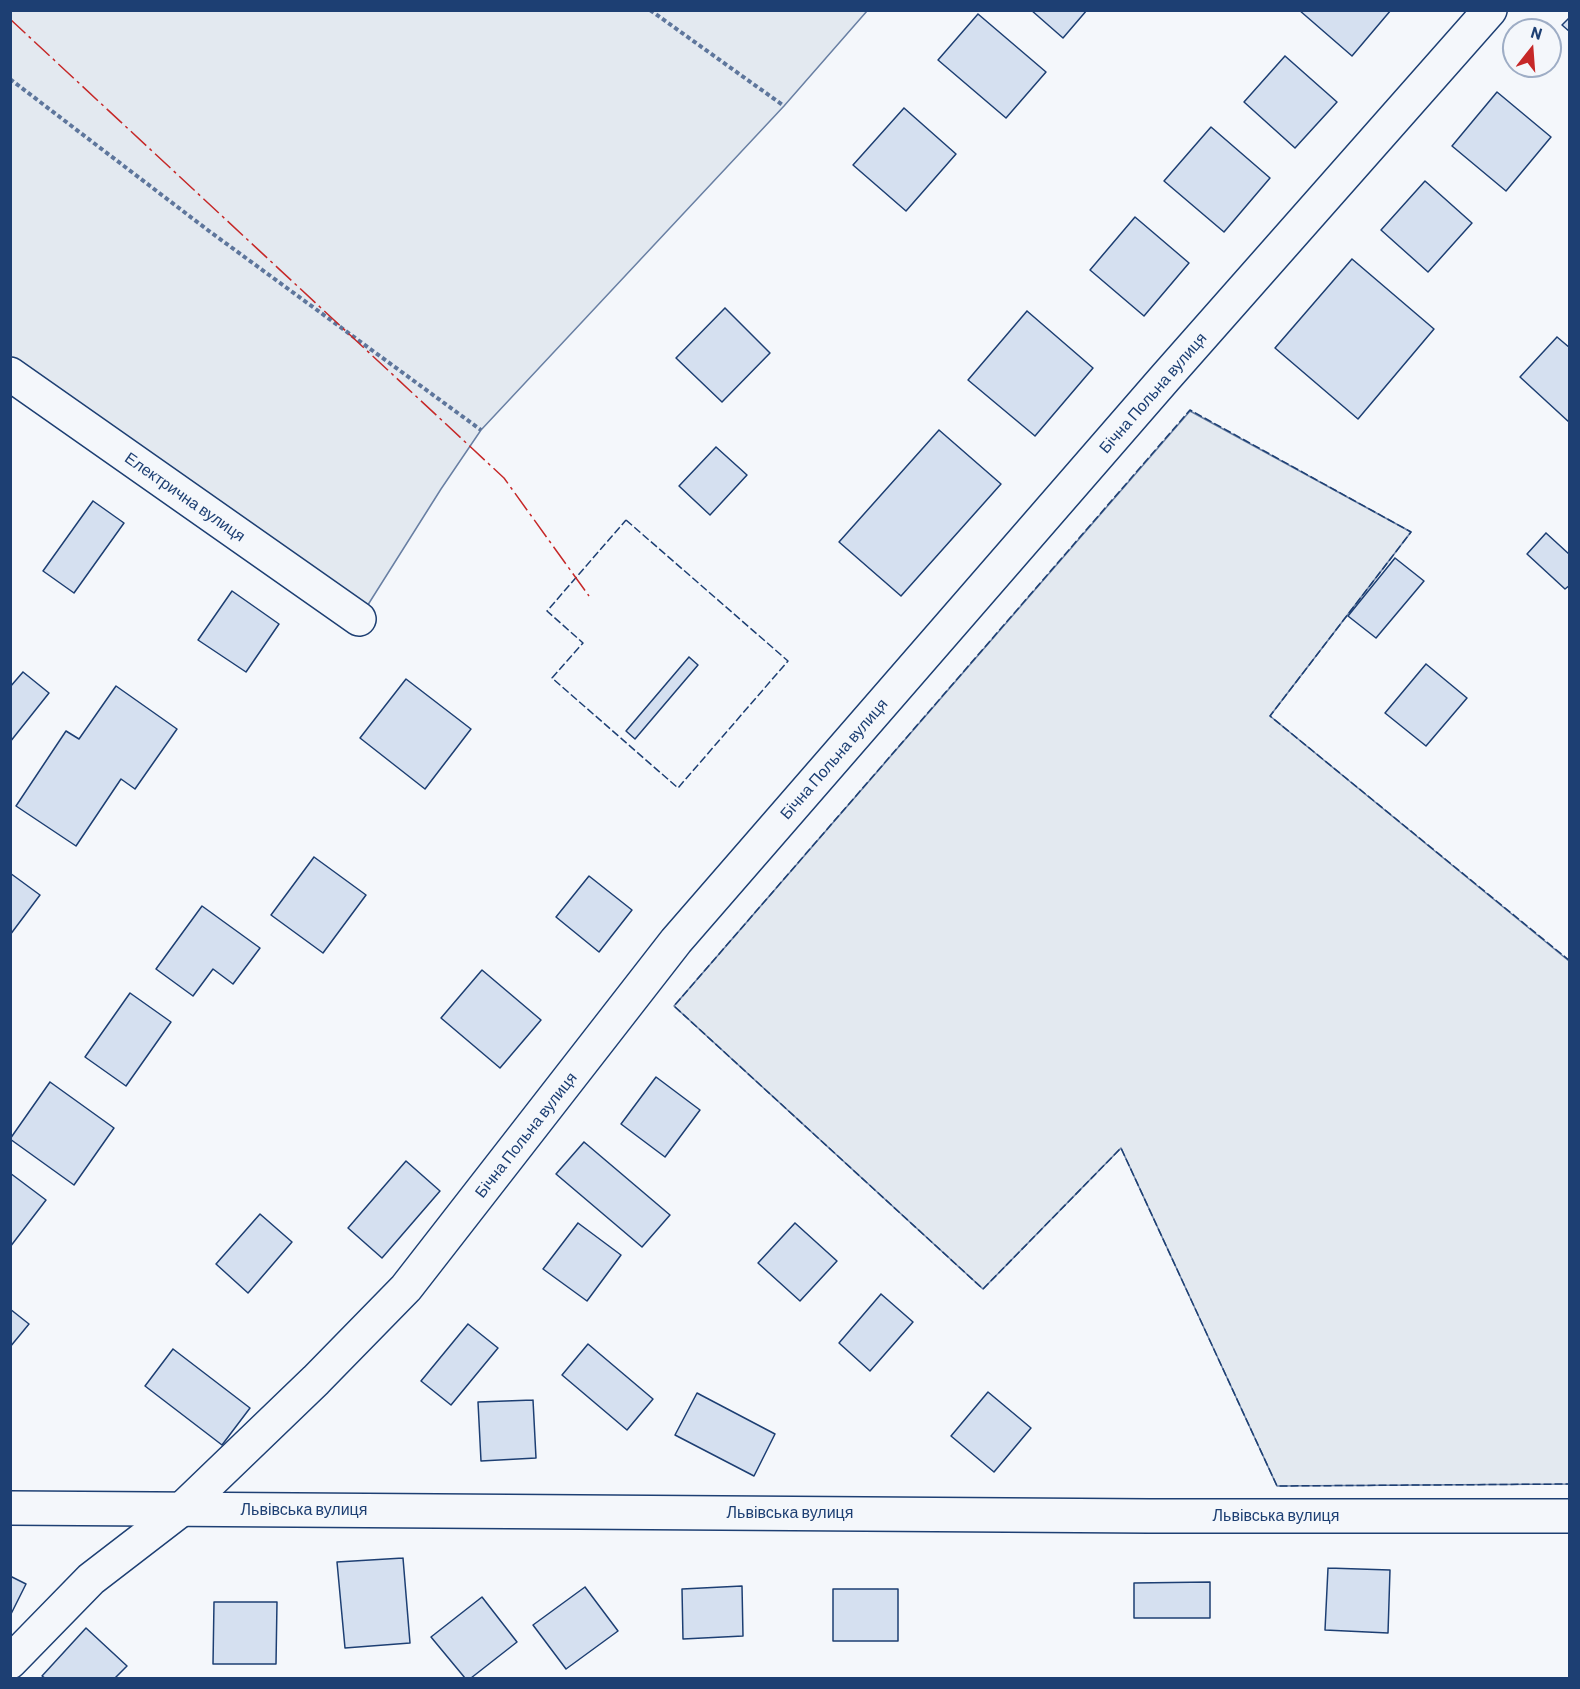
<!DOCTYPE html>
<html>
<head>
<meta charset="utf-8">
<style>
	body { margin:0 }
	#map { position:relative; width:1580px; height:1689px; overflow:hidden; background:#f4f7fb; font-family:Barlow,sans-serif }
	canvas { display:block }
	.frame { position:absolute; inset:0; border:12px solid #1d3f73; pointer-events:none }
	.north { position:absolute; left:1502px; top:18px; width:60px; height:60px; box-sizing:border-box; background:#f4f7fb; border:2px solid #9eadc5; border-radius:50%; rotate:17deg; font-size:16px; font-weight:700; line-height:24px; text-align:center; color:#1d3f73 }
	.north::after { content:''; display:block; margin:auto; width:21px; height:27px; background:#c62828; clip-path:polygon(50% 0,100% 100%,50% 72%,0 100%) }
</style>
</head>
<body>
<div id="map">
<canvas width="1580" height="1689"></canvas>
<div class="frame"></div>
<div class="north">N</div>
</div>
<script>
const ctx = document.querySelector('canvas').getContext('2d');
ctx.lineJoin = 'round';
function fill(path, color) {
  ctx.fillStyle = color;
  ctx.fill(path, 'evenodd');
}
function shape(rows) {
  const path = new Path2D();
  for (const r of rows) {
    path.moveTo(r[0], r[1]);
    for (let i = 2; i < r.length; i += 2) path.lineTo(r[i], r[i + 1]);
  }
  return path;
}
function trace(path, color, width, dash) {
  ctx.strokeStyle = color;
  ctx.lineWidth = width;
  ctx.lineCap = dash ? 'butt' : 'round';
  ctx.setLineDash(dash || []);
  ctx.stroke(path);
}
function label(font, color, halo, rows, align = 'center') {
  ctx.font = font + ' Barlow,sans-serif';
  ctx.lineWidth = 4.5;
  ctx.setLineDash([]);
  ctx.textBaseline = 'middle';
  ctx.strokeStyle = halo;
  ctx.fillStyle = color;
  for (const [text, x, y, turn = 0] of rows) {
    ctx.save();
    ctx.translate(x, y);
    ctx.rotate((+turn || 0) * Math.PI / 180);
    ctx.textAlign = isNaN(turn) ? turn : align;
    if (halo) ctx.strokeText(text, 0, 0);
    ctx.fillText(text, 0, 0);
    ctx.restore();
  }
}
const green = shape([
	[10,11,867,11,784,106,481,430,441,489,359,619,11,383,10,11],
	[1190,411,1411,532,1270,716,1569,961,1569,1484,1277,1486,1121,1148,983,1289,674,1006,1190,411]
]);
fill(green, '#e3e9f0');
trace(green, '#687fa3', 1.5);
const building = shape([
	[1031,10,1087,10,1063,38,1031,10],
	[1299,10,1391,10,1352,56,1299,10],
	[978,14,1046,72,1006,118,938,60,978,14],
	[1570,17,1570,32,1562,25,1570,17],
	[1285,56,1337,102,1295,148,1244,102,1285,56],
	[1497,92,1551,137,1506,191,1452,146,1497,92],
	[904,108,956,154,906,211,853,165,904,108],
	[1211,127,1270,178,1224,232,1164,181,1211,127],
	[1425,181,1472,223,1428,272,1381,230,1425,181],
	[1135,217,1189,263,1144,316,1090,270,1135,217],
	[1352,259,1434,329,1358,419,1275,348,1352,259],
	[725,308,770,353,722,402,676,358,725,308],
	[1027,311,1093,368,1035,436,968,380,1027,311],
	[1557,337,1570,348,1570,423,1520,377,1557,337],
	[939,430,1001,484,901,596,839,542,939,430],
	[716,447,747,475,710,515,679,486,716,447],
	[93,501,124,523,74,593,43,571,93,501],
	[1546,533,1570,555,1570,585,1565,589,1527,554,1546,533],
	[1395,558,1424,581,1376,638,1348,616,1395,558],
	[232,591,279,624,246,672,198,640,232,591],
	[689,657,698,665,635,739,626,731,689,657],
	[1426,664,1467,698,1426,746,1385,713,1426,664],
	[23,672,49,693,10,742,10,687,23,672],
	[406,679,471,729,425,789,360,738,406,679],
	[116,686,177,729,135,789,121,779,76,846,16,806,66,731,79,739,116,686],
	[314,857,366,895,323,953,271,915,314,857],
	[10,873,40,895,10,935,10,873],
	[589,876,632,910,599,952,556,917,589,876],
	[202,906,260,948,233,984,213,969,193,996,156,969,202,906],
	[482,970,541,1020,500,1068,441,1018,482,970],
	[130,993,171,1022,126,1086,85,1057,130,993],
	[656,1077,700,1110,665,1157,621,1124,656,1077],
	[50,1082,114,1128,74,1185,10,1139,50,1082],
	[584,1142,670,1215,642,1247,556,1174,584,1142],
	[406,1161,440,1191,382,1258,348,1228,406,1161],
	[10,1173,46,1200,10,1247,10,1173],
	[260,1214,292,1242,248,1293,216,1264,260,1214],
	[578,1223,621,1255,587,1301,543,1269,578,1223],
	[795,1223,837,1261,800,1301,758,1263,795,1223],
	[881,1294,913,1322,870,1371,839,1343,881,1294],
	[10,1309,29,1324,10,1347,10,1309],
	[468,1324,498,1348,451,1405,421,1381,468,1324],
	[588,1344,653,1399,627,1430,562,1375,588,1344],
	[173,1349,250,1408,222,1445,145,1386,173,1349],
	[988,1392,1031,1428,994,1472,951,1436,988,1392],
	[697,1393,775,1434,754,1476,675,1435,697,1393],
	[533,1400,536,1458,481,1461,478,1402,533,1400],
	[403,1558,410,1643,345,1648,337,1562,403,1558],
	[1328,1568,1390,1570,1388,1633,1325,1630,1328,1568],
	[10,1576,26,1584,10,1616,10,1576],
	[1210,1582,1210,1618,1134,1618,1134,1583,1210,1582],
	[742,1586,743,1636,683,1639,682,1589,742,1586],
	[585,1587,618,1631,566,1669,533,1625,585,1587],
	[833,1589,898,1589,898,1641,833,1641,833,1589],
	[482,1597,517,1642,471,1678,465,1678,431,1637,482,1597],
	[214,1602,277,1602,276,1664,213,1664,214,1602],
	[86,1628,127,1666,115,1678,45,1678,42,1676,86,1628]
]);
fill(building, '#d5e0f0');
trace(building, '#1d3f73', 1.5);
const street = shape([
	[10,374,359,619],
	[10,1662,91,1579,182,1509,316,1380,406,1288,676,941,1165,378,1490,10]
]);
const secondary = shape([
	[10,1508,1149,1516,1570,1516]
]);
trace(street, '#1d3f73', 36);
trace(secondary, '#1d3f73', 36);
trace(shape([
	[650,10,784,106],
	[10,79,209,231,481,430]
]), '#5e769c', 4, [4.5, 3]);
trace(street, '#f4f7fb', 33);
trace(secondary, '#f4f7fb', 33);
trace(shape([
	[626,520,788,661,678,788,552,678,583,643,547,611,626,520],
	[1570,961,1270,716,1411,532,1190,410,674,1006,983,1289,1121,1148,1277,1486,1570,1484]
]), '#1d3f73', 1.5, [8, 3]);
trace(shape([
	[10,19,504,478,589,596]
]), '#c62828', 1.5, [21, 4.5, 3, 4.5]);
label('16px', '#1d3f73', '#f4f7fb', [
	["Бічна Польна вулиця",1153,393,-49],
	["Електрична вулиця",185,497,35],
	["Бічна Польна вулиця",834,759,-49],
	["Бічна Польна вулиця",526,1135,-52],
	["Львівська вулиця",304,1510],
	["Львівська вулиця",790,1513],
	["Львівська вулиця",1276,1516]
]);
</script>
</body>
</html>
